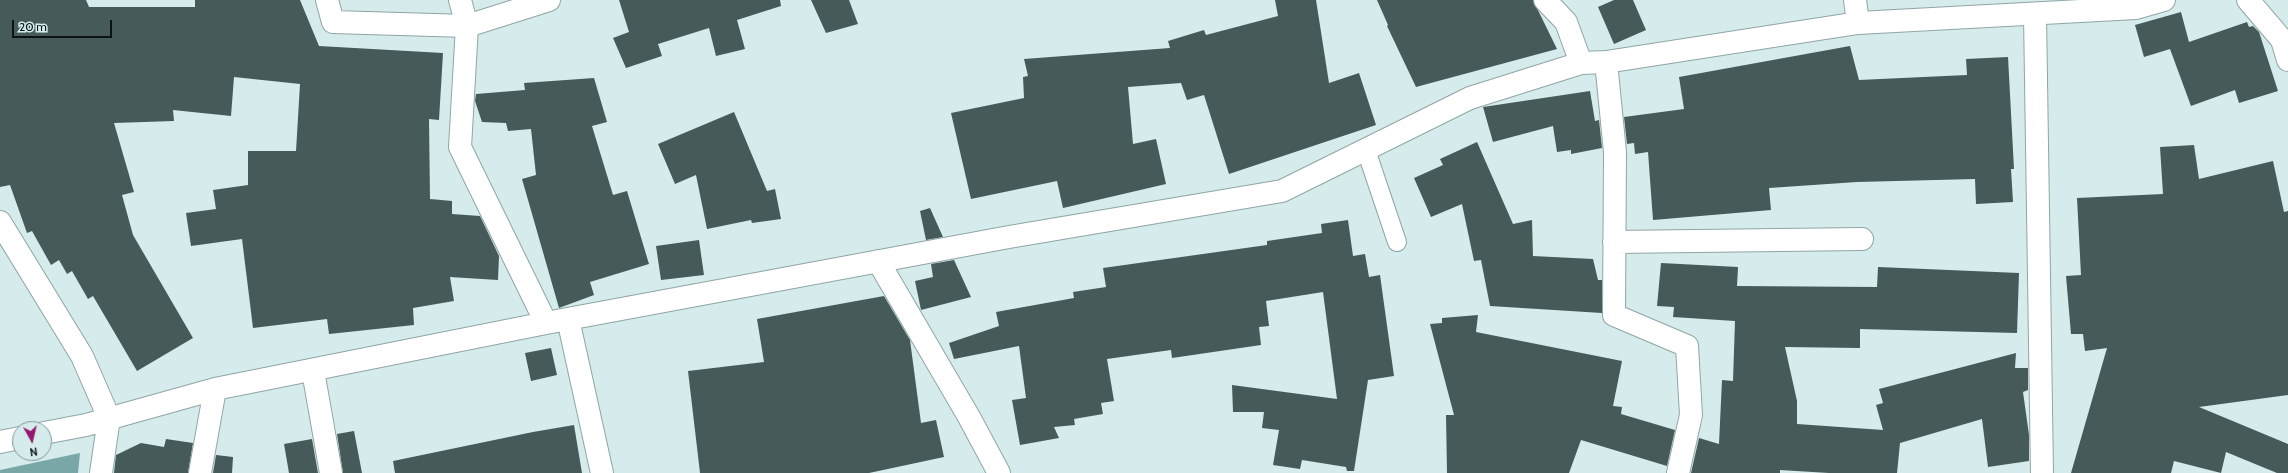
<!DOCTYPE html>
<html>
<head>
<meta charset="utf-8">
<style>
	body { margin:0 }
	#map { position:relative; width:2288px; height:473px; overflow:hidden; background:#d5ebec; font-family:Cabin,sans-serif }
	canvas { display:block }
	.north { position:absolute; left:12px; top:421px; width:40px; height:40px; box-sizing:border-box; background:#d5ebec; border:1px solid #849595; border-radius:50%; rotate:172deg; font-size:11px; font-weight:700; line-height:16px; text-align:center; color:#0b1313 }
	.north::after { content:''; display:block; margin:auto; width:14px; height:18px; background:#961770; clip-path:polygon(50% 0,100% 100%,50% 72%,0 100%) }
	.scale { position:absolute; left:12px; top:20px; width:100px; height:18px; box-sizing:border-box; border:2px solid #0b1313; border-top:0; padding-left:5px; font-size:12px; line-height:14px; white-space:nowrap; color:#0b1313; -webkit-text-stroke:3px #d5ebec; paint-order:stroke }
</style>
</head>
<body>
<div id="map">
<canvas width="2288" height="473"></canvas>
<div class="north">N</div>
<div class="scale">20 m</div>
</div>
<script>
const ctx = document.querySelector('canvas').getContext('2d');
ctx.lineJoin = 'round';
function fill(path, color) {
  ctx.fillStyle = color;
  ctx.fill(path, 'evenodd');
}
function shape(rows) {
  const path = new Path2D();
  for (const r of rows) {
    path.moveTo(r[0], r[1]);
    for (let i = 2; i < r.length; i += 2) path.lineTo(r[i], r[i + 1]);
  }
  return path;
}
function trace(path, color, width, dash) {
  ctx.strokeStyle = color;
  ctx.lineWidth = width;
  ctx.lineCap = dash ? 'butt' : 'round';
  ctx.setLineDash(dash || []);
  ctx.stroke(path);
}
fill(shape([
	[80,453,78,473,0,473,0,470]
]), '#79a6a7');
fill(shape([
	[0,0,86,0,89,7,195,7,195,0,300,0,319,46,443,53,439,120,429,119,430,199,452,201,452,214,480,216,499,256,498,280,450,277,454,301,413,308,414,325,329,334,327,319,253,328,242,239,191,246,186,213,216,209,213,190,248,185,248,151,296,151,300,84,234,77,231,116,173,110,174,121,114,123,134,192,122,195,133,235,193,338,137,371,93,296,88,299,72,271,67,274,59,260,51,265,32,231,27,233,10,185,0,187],
	[619,0,780,0,781,6,737,20,745,49,716,56,709,28,658,44,662,56,626,68,613,38,629,32],
	[811,0,849,0,858,24,826,33],
	[1275,0,1316,0,1329,83,1359,73,1376,125,1229,174,1204,95,1187,100,1181,83,1128,87,1133,144,1156,139,1166,184,1063,208,1057,181,971,199,951,113,1024,98,1023,77,1028,76,1024,59,1170,48,1168,41,1204,30,1206,35,1278,16],
	[1377,0,1533,0,1557,49,1416,87,1387,26,1388,25],
	[1614,0,1633,0,1646,30,1614,44,1598,7],
	[2181,12,2189,42,2247,22,2249,27,2253,26,2259,32,2278,91,2239,103,2235,90,2191,106,2170,49,2144,57,2135,25],
	[1850,46,1859,80,1967,75,1966,59,2008,57,2014,169,2011,169,2013,202,1976,204,1975,179,1857,182,1769,188,1771,210,1653,220,1648,152,1635,154,1634,143,1627,144,1624,117,1684,109,1679,77],
	[594,78,607,122,592,126,613,195,627,191,649,264,590,282,594,295,559,308,522,179,536,175,531,129,508,131,506,123,482,122,475,101,476,94,525,90,524,83],
	[1590,91,1595,121,1599,120,1602,148,1571,154,1571,150,1557,152,1553,126,1493,142,1483,107],
	[734,112,767,191,775,189,781,219,752,223,751,220,707,229,696,175,675,184,658,144],
	[1477,142,1513,224,1532,220,1533,256,1593,259,1598,280,1602,280,1602,313,1490,306,1481,260,1474,261,1462,204,1431,217,1414,178,1443,165,1440,159],
	[2194,145,2199,179,2273,161,2284,212,2288,211,2288,395,2199,407,2288,444,2288,473,2277,473,2226,452,2221,473,2174,461,2171,473,2071,473,2107,348,2085,351,2083,334,2071,334,2066,276,2081,275,2077,198,2163,194,2160,147],
	[930,208,943,237,926,240,920,211],
	[1348,220,1353,256,1365,254,1369,277,1380,275,1394,376,1368,380,1354,471,1347,471,1346,467,1302,460,1300,469,1273,465,1279,430,1262,428,1264,412,1233,412,1232,385,1337,399,1323,292,1266,301,1269,326,1259,327,1261,345,1172,358,1171,350,1107,359,1114,401,1101,403,1103,414,1074,419,1075,425,1054,427,1059,438,1020,445,1012,400,1026,398,1019,346,954,359,949,343,999,326,996,312,1074,298,1073,292,1106,287,1103,268,1267,245,1267,241,1322,233,1321,224],
	[699,240,704,275,661,280,656,246],
	[954,260,971,297,921,310,915,281,933,277,931,264],
	[1661,263,1738,267,1737,286,1877,287,1878,267,2019,273,2017,333,1860,329,1860,348,1785,347,1797,401,1797,424,1883,430,1876,405,1883,403,1879,389,2016,353,2015,368,2028,368,2028,390,2023,392,2029,435,2029,461,1988,467,1982,419,1900,443,1897,473,1829,473,1780,470,1780,473,1691,473,1699,438,1719,444,1722,380,1733,381,1735,321,1673,317,1674,307,1657,306],
	[884,296,910,340,921,423,936,420,944,457,869,473,700,473,688,371,764,362,757,319],
	[1478,315,1476,332,1622,361,1613,406,1622,407,1621,414,1675,430,1667,466,1581,440,1569,473,1447,473,1446,415,1454,415,1430,324,1442,323,1442,318],
	[551,348,557,375,531,381,525,353],
	[574,425,582,473,395,473,393,461,533,432],
	[354,431,362,473,343,473,337,434],
	[166,439,193,443,188,473,114,473,116,455,141,443,164,447],
	[312,439,318,473,289,473,284,444],
	[216,455,233,457,232,473,213,473]
]), '#475a5a');
const lane = shape([
	[1366,150,1397,242]
]);
const street = shape([
	[327,0,333,22,467,26,549,0],
	[460,0,467,26,460,147,546,323],
	[1545,0,1566,22,1581,63],
	[1855,0,1858,23],
	[2248,0,2282,40,2288,60],
	[1606,62,1615,152,1614,315,1687,346,1691,415,1678,473],
	[0,222,82,356,109,418,101,473],
	[1614,242,1862,239],
	[878,261,969,417,999,473],
	[568,319,602,473],
	[313,371,331,473],
	[44,433,86,425,215,389,546,323,1009,237,1282,191,1470,98,1581,63,1606,62,1858,23,2136,8,2164,0],
	[0,442,20,438],
	[200,473,215,389]
]);
const secondary = shape([
	[2035,14,2042,473]
]);
trace(lane, '#90a5a6', 20);
trace(street, '#90a5a6', 24);
trace(secondary, '#90a5a6', 24);
trace(lane, '#fff', 18);
trace(street, '#fff', 22);
trace(secondary, '#fff', 22);
</script>
</body>
</html>
